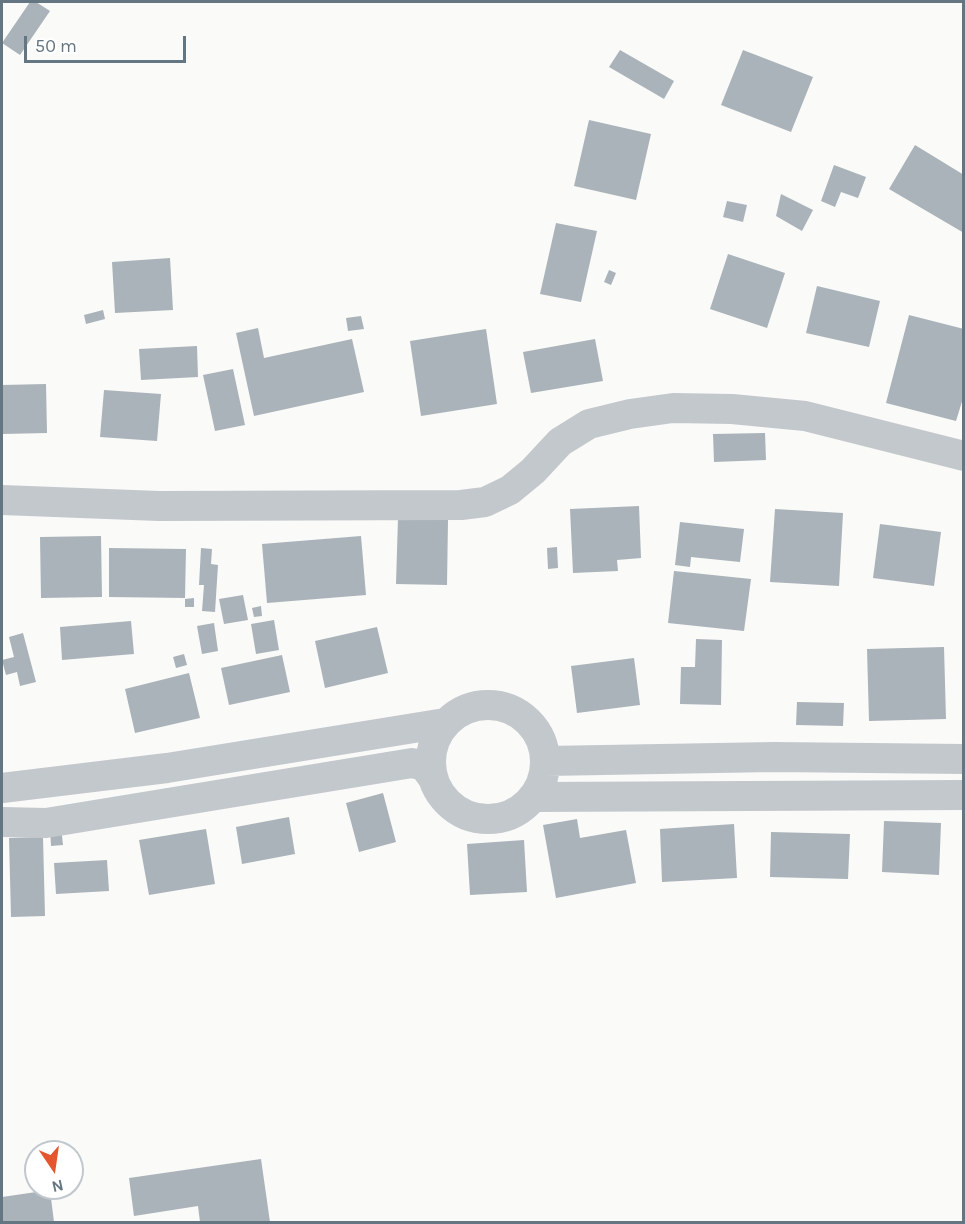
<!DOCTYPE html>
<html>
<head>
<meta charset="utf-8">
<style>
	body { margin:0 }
	#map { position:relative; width:965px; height:1224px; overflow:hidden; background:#fafaf8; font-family:Karla,sans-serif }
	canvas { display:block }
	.frame { position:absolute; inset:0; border:3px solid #657683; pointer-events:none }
	.north { position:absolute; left:24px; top:1140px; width:60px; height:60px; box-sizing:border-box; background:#fff; border:2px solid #c1c8cd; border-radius:50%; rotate:167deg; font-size:16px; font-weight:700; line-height:24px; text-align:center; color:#657683 }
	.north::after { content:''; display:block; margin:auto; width:21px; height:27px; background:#e4572e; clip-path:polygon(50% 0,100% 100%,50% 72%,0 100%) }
	.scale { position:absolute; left:24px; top:36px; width:162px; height:27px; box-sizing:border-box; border:3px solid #657683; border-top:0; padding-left:8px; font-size:18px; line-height:21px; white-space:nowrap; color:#657683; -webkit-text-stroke:4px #fff; paint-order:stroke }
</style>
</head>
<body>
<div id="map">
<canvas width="965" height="1224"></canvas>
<div class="frame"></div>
<div class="north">N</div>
<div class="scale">50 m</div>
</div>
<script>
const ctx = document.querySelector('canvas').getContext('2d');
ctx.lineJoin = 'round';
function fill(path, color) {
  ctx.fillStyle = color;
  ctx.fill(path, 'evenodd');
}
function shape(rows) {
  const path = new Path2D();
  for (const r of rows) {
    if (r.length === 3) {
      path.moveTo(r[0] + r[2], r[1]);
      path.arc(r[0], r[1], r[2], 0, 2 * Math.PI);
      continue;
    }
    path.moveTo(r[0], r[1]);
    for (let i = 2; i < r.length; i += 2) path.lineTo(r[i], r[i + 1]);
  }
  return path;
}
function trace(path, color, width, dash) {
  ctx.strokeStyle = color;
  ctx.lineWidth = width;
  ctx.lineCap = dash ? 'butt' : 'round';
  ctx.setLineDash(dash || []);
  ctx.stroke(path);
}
fill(shape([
	[30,2,36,2,50,11,20,55,2,43],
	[620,50,674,81,664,99,609,67],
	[743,50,813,77,791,132,721,105],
	[589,120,651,134,636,200,574,186],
	[915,145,964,175,964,233,889,189],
	[834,165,866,177,858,198,841,192,835,207,821,201],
	[781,194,813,210,802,231,776,216],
	[727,201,747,205,743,222,723,217],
	[556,223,597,231,581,302,540,294],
	[728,254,785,273,767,328,710,309],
	[170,258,173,310,115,313,112,262],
	[609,270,616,273,611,285,604,282],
	[817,286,880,301,869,347,806,333],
	[103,310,105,319,86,324,84,315],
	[909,315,964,329,964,395,956,421,886,403],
	[361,316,364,329,348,331,346,318],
	[258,328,264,358,352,339,364,392,254,416,236,333],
	[486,329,497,404,421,416,410,341],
	[595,339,603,381,531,393,523,352],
	[197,346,198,377,141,380,139,349],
	[233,369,245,425,215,431,203,375],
	[46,384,47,433,2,434,2,385],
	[104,390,161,394,157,441,100,437],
	[765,433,766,460,714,462,713,434],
	[639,506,641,558,617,560,618,571,573,573,570,509],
	[775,509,843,513,839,586,770,582],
	[398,518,448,520,447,585,396,584],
	[680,522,744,529,740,562,691,557,690,567,675,565],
	[880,524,941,532,934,586,873,578],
	[101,536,102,597,41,598,40,537],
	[361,536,366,595,267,603,262,544],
	[557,547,558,568,548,569,547,548],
	[109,548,186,549,185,598,109,597],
	[201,548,212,549,211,564,218,565,215,612,202,611,204,585,199,585],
	[674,571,751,579,744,631,668,623],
	[243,595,248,620,224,624,219,599],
	[194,598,194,607,185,607,185,599],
	[261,606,262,616,254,617,252,608],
	[274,620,279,650,256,654,251,624],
	[131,621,134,654,62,660,60,627],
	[214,623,218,651,202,654,197,626],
	[377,627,388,673,325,688,315,641],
	[23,633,36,682,20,686,17,672,6,675,2,660,14,657,9,637],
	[696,639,722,640,721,705,680,704,681,667,695,667],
	[944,647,946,719,869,721,867,649],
	[184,654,187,665,176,668,173,657],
	[282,655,290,692,229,705,221,668],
	[634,658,640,705,577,713,571,666],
	[189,673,200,718,135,733,125,689],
	[797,702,844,703,843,726,796,725],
	[383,793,396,842,359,852,346,803],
	[289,817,295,854,242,864,236,827],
	[577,819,580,838,626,830,636,883,556,898,543,825],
	[884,821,941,823,939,875,882,872],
	[734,824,737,878,662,882,660,829],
	[50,827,61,827,63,845,51,846],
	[206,829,215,884,149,895,139,840],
	[771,832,850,834,848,879,770,877],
	[43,837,45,916,11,917,9,838],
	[524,840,527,892,470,895,467,844],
	[107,860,109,891,56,894,54,863],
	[261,1159,270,1222,200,1222,198,1206,134,1216,129,1178],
	[50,1190,54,1222,2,1222,2,1197]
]), '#aab3b9');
trace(shape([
	[2,500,159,506,461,505,485,502,510,490,533,471,560,442,589,424,630,414,673,408,732,409,805,416,964,456],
	[488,762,57],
	[546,761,774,757,964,759],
	[2,788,167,768,445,723],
	[533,797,964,795],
	[2,822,46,823,412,763,424,766,432,777]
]), '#c3c8cc', 30);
</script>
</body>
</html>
